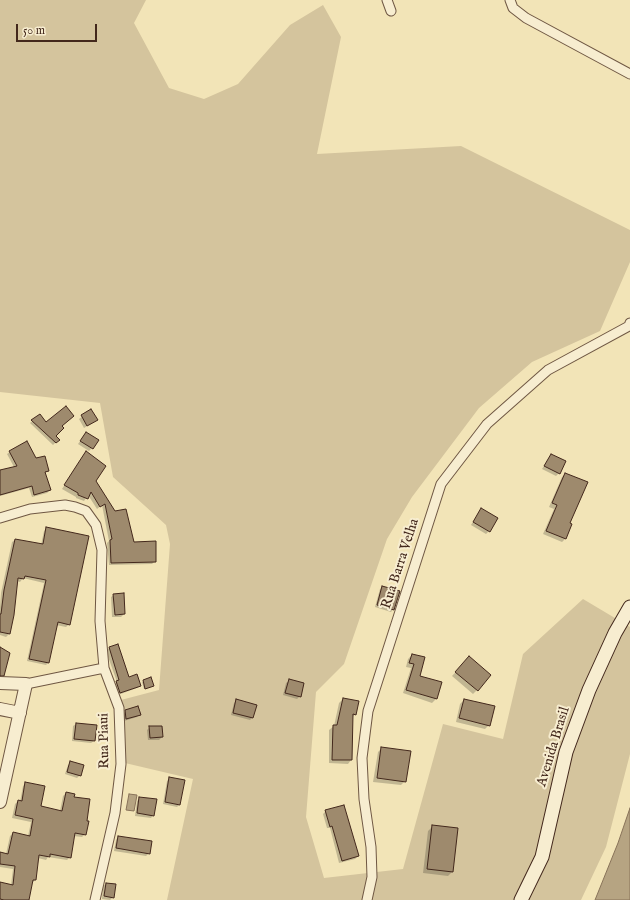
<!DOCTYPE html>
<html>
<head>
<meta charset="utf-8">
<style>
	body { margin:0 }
	#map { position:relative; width:630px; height:900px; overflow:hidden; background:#f2e4b7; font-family:"IM FELL English",serif }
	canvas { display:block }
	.scale { position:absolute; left:16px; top:24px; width:81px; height:18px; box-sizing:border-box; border:2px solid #43281c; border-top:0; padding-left:5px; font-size:12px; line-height:14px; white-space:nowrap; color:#43281c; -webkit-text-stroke:3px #f7edd0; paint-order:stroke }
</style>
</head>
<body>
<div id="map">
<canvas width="630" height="900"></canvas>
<div class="scale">50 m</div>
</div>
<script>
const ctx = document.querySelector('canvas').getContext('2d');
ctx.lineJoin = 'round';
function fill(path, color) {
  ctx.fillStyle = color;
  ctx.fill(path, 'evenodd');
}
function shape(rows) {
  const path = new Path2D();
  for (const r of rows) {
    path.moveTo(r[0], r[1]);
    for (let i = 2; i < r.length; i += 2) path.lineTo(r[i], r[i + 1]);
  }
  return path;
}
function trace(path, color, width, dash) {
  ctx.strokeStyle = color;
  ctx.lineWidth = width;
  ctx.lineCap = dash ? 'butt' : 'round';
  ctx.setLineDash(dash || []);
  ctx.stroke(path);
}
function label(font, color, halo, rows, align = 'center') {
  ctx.font = font + ' "IM FELL English",serif';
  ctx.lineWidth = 4;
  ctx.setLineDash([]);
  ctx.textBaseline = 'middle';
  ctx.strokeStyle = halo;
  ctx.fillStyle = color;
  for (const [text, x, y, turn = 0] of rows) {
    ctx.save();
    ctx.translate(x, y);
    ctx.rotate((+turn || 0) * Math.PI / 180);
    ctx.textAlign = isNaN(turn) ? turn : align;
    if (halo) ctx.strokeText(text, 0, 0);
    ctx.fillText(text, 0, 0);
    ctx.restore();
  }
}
fill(shape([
	[0,0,146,0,134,23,169,88,204,99,238,84,290,25,323,5,341,37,317,154,461,146,630,230,630,262,600,331,532,362,479,408,412,497,387,539,344,664,316,692,306,817,324,878,403,869,443,724,503,739,523,654,583,599,630,627,630,754,606,847,581,900,167,900,193,779,125,763,121,700,159,690,170,544,166,525,113,477,100,403,0,392]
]), '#d4c49d');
const water = shape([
	[129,794,137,795,134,811,126,810,129,794],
	[630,808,630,900,595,900,618,843,630,808]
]);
fill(water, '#b6a482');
trace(water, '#887259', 1);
fill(shape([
	[91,410,97,420,84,428,79,419],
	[40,415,46,423,61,426,55,436,58,440,53,445,30,423],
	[86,433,92,448,89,451,78,444],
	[10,452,35,459,48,470,45,473,50,490,47,493,32,497,29,488,0,496,0,471,14,467,7,454],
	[86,452,95,481,133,543,155,561,152,564,109,565,107,543,109,541,102,505,97,509,88,495,84,501,76,498,76,497,62,489],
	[551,455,559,473,556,476,542,469],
	[565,474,569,524,565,539,562,542,543,534,554,509,549,507,562,477],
	[479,512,489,531,486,534,471,525],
	[47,528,69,624,66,627,56,625,48,663,46,665,27,661,44,583,23,578,20,582,17,581,9,634,6,637,0,635,0,607,1,593,12,542,15,540,41,545,44,531],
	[383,587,393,609,391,612,375,607,380,589],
	[114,595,124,614,121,617,112,617,111,597],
	[118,645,129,678,140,686,137,688,118,695,114,685,117,682,106,651,109,648],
	[412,655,419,676,436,699,432,703,403,693,411,668,406,667,408,659],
	[465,662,477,690,473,694,452,676],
	[151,678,153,686,144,689,142,682],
	[289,681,300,696,297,699,283,695,286,683],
	[343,699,355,714,352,718,351,760,348,764,329,763,329,730,334,726,339,703],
	[464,700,489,725,485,729,456,722,460,704],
	[236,701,252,718,250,720,231,715,234,703],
	[126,711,139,714,137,717,124,721,123,714],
	[76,724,94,741,91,743,72,741,73,726],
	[150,727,162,737,159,740,148,740,147,730],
	[382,748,405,781,401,785,373,782,378,752],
	[71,762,80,775,77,778,65,774,68,765],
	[170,778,179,805,177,807,163,804,167,781],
	[26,783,40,807,60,811,63,796,66,793,73,798,85,834,82,837,73,836,70,857,67,860,48,857,46,860,38,858,35,880,32,883,28,900,0,900,0,883,11,885,13,869,0,867,0,853,6,854,10,836,13,833,28,836,31,822,12,818,15,804,18,801,20,802,23,786],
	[140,798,153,815,151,818,135,816,137,801],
	[326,811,358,856,355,859,339,863,330,828,327,828,323,814],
	[433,826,452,872,448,876,423,873,428,831],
	[118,837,149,853,146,856,114,851,116,840],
	[106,884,113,897,110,900,102,899,103,886]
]), '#0003');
const building = shape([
	[66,406,74,416,62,426,64,428,56,436,60,440,56,443,31,420,40,414,46,422,66,406],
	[91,409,98,420,87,426,81,415,91,409],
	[86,432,99,440,93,449,80,441,86,432],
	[27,441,36,458,45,456,49,471,45,472,51,490,34,495,32,486,0,495,0,470,17,466,9,451,27,441],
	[86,451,106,466,96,481,115,511,126,509,134,542,156,541,156,562,111,563,110,540,112,539,105,504,100,507,91,492,88,499,78,495,78,493,64,485,86,451],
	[551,454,566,461,560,474,544,466,551,454],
	[565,473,588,482,570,523,572,524,566,539,546,531,557,505,552,503,565,473],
	[481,508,498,518,490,532,473,522,481,508],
	[46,527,89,536,70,625,58,622,49,663,29,659,46,580,25,576,24,579,18,578,14,615,10,634,0,632,0,614,1,614,4,590,15,539,43,544,46,527],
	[382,586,400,591,394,610,377,605,382,586],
	[124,593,125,614,115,615,113,594,124,593],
	[118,644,129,677,137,674,141,686,120,693,116,681,119,680,109,647,118,644],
	[0,647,10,653,4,676,0,676,0,647],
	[412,654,425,657,420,676,442,682,437,699,406,690,414,664,409,663,412,654],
	[469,656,491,675,478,691,455,672,469,656],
	[151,677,154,686,145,689,143,680,151,677],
	[289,679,304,683,301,697,285,693,289,679],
	[343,698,359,701,356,715,353,714,352,760,332,760,333,725,337,725,343,698],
	[236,699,257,705,253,718,233,713,236,699],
	[464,699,495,706,490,726,459,718,464,699],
	[138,706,141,715,126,719,125,710,138,706],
	[76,723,97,725,95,741,74,739,76,723],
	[149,726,162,726,163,737,150,738,149,726],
	[381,747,411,751,406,782,377,778,381,747],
	[70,761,84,765,81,776,67,772,70,761],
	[169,777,185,780,180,805,165,802,169,777],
	[25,782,45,786,41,806,62,811,66,792,75,794,74,797,90,799,87,821,89,821,86,835,75,833,71,858,50,854,50,857,39,855,36,880,33,880,29,900,4,900,0,899,0,882,13,885,15,866,0,864,0,852,8,854,13,832,30,836,33,819,15,815,18,800,22,801,25,782],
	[139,797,157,799,154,816,137,813,139,797],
	[344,805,359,856,342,861,332,826,330,827,325,810,344,805],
	[432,825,458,828,453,872,427,869,432,825],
	[118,836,152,841,150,854,116,848,118,836],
	[106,883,116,884,114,898,104,896,106,883]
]);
fill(building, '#9e8a6d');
trace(building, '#43281c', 1);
const minor = shape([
	[387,0,391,11],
	[510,0,513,8,526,18,630,74],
	[0,518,30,509,65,505,75,507,86,511,96,525,102,550,100,621,104,668,119,708,121,764,115,813,95,900],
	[26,684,104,668],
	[367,900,372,877,371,847,364,799,362,758,368,711,441,484,487,424,548,370,629,326,630,323]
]);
const tertiary = shape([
	[0,683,26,684,0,802],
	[0,709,20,713]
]);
const secondary = shape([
	[521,900,542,857,566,752,589,690,615,633,630,607]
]);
trace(minor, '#6f5743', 11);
trace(tertiary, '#6f5743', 14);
trace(secondary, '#43281c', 15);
trace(minor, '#f7edd0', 9);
trace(tertiary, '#f7edd0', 12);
trace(secondary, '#f7edd0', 13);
label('14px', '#43281c', '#f7edd0', [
	["Rua Barra Velha",401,564,-72],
	["Rua Piaui",105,741,-91],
	["Avenida Brasil",554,747,-73]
]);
</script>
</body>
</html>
